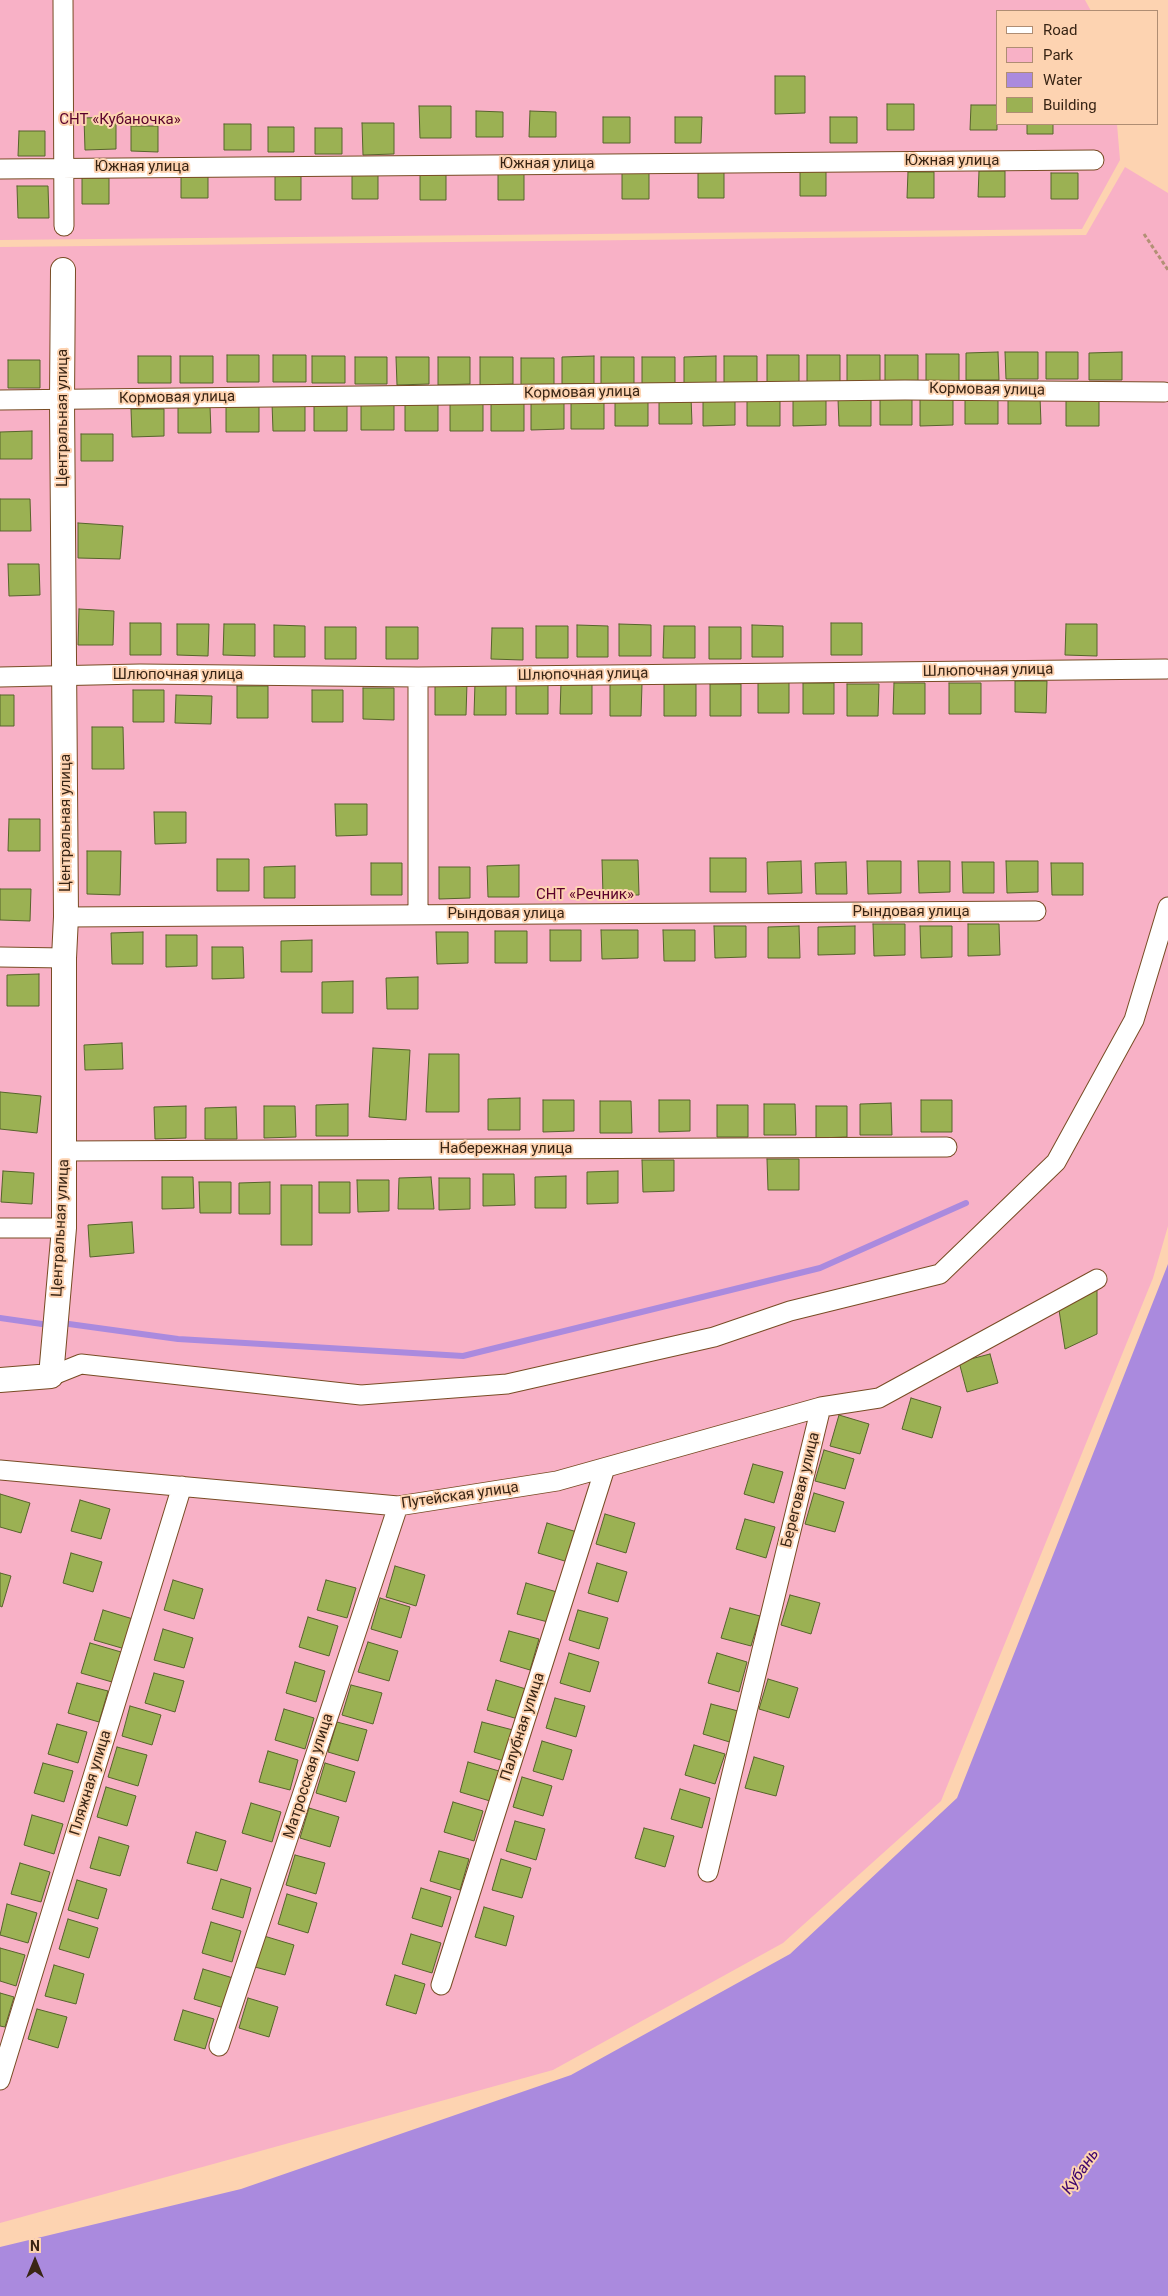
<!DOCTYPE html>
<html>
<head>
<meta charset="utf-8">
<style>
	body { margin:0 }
	#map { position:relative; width:1168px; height:2296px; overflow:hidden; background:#fdd3b1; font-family:Roboto,sans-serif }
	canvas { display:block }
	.legend { position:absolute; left:996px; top:10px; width:162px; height:115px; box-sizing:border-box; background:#fdd3b1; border:1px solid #af8d73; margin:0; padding:6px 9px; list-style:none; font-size:15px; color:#392515 }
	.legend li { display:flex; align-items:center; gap:10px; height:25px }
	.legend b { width:25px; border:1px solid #af8d73 }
	.north { position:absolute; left:10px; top:2236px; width:50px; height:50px; -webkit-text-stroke:4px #fdd3b1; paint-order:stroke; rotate:0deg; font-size:14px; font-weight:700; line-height:20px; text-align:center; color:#392515 }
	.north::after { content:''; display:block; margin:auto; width:18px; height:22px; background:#392515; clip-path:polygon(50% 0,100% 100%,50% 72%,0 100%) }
</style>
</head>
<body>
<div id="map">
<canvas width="1168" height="2296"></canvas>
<ul class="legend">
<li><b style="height:6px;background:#fff"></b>Road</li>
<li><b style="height:14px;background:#f8b1c6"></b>Park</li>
<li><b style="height:14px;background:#aa8ade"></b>Water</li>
<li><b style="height:14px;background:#9bb153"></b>Building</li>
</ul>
<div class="north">N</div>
</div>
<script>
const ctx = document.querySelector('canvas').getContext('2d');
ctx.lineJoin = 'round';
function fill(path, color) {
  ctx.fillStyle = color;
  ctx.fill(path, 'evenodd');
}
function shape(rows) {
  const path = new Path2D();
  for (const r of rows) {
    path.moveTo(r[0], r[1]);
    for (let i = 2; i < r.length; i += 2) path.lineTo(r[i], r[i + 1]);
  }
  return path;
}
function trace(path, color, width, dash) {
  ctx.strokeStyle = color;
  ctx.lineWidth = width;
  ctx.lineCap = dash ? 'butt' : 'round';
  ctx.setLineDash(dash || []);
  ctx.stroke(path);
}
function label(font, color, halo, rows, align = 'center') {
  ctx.font = font + ' Roboto,sans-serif';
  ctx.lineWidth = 4;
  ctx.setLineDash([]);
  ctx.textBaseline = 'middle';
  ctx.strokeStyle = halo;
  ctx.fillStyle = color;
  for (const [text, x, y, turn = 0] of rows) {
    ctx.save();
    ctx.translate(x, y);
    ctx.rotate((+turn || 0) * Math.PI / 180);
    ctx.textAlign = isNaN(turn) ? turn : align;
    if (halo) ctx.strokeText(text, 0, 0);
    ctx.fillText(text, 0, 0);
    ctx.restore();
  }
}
fill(shape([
	[0,0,1085,0,1091,11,997,11,997,124,1117,124,1120,160,1082,229,0,240],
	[1125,167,1168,193,1168,1226,1153,1278,941,1801,783,1943,553,2070,0,2223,0,247,1086,235]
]), '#f8b1c6');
fill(shape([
	[1168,1264,1168,2296,0,2296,0,2247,241,2189,571,2075,790,1954,957,1798]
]), '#aa8ade');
trace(shape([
	[0,1318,42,1324],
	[69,1324,178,1339,463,1356,820,1268,966,1203]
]), '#aa8ade', 6);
const building = shape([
	[775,76,805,76,805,113,775,114,775,76],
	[887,104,914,104,914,130,887,130,887,104],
	[971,105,997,105,997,130,970,130,971,105],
	[419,106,451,106,451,138,420,138,419,106],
	[476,111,503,112,503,137,476,137,476,111],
	[530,111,556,112,556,137,529,137,530,111],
	[116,117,116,149,85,150,84,118,116,117],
	[603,117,630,117,630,143,603,143,603,117],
	[675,117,702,117,701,143,675,143,675,117],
	[830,117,857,117,857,143,830,143,830,117],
	[362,123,394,123,394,154,363,155,362,123],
	[224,124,251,124,251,150,224,150,224,124],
	[1027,124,1053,124,1053,134,1027,134,1027,124],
	[131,126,158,126,158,152,131,151,131,126],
	[268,127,294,127,294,152,268,152,268,127],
	[315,128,342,128,342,154,315,154,315,128],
	[19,131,45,131,45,156,18,156,19,131],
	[800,170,826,170,826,196,800,196,800,170],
	[979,171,1005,171,1005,197,978,197,979,171],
	[181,172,208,172,208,198,181,198,181,172],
	[698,172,724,172,724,198,698,198,698,172],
	[908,172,934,172,934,198,907,198,908,172],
	[352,173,378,173,378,199,352,199,352,173],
	[622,173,649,173,649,199,622,199,622,173],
	[1051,173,1078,173,1078,199,1051,199,1051,173],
	[275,174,301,174,301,200,275,200,275,174],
	[420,174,446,174,446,200,420,200,420,174],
	[498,174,524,174,524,200,498,200,498,174],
	[82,178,109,178,109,204,82,204,82,178],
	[17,186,48,186,49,218,18,218,17,186],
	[998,352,999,380,966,380,966,353,998,352],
	[1005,352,1038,352,1038,379,1006,379,1005,352],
	[1046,352,1078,352,1078,379,1046,379,1046,352],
	[1122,352,1122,380,1089,380,1089,353,1122,352],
	[926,354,959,354,959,381,926,381,926,354],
	[227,355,259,355,259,382,227,382,227,355],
	[273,355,306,355,306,382,273,382,273,355],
	[767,355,799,355,799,382,767,382,767,355],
	[807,355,840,355,840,382,807,382,807,355],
	[847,355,880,355,880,382,847,382,847,355],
	[885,355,918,355,918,382,885,382,885,355],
	[138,356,171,356,171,383,138,383,138,356],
	[180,356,213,356,213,383,180,383,180,356],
	[312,356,345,356,345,383,312,383,312,356],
	[594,356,594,384,562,384,562,357,594,356],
	[716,356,716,384,684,384,684,357,716,356],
	[724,356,757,356,757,383,724,383,724,356],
	[355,357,387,357,387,384,355,384,355,357],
	[396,357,429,357,429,384,397,385,396,357],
	[438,357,470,357,470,384,438,385,438,357],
	[480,357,513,357,513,384,480,385,480,357],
	[601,357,634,357,634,384,601,385,601,357],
	[642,357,675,357,675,384,642,385,642,357],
	[521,358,554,358,554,385,521,385,521,358],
	[8,360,40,360,40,388,8,388,8,360],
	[998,396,998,424,965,424,965,397,998,396],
	[659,397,691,397,692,424,659,424,659,397],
	[1008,397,1040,397,1041,424,1008,424,1008,397],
	[703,398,735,398,735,425,703,426,703,398],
	[793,398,826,398,826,425,793,426,793,398],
	[880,398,912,398,912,425,880,425,880,398],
	[920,398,953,398,953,425,920,426,920,398],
	[615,399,648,399,648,426,615,426,615,399],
	[747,399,780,399,780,426,747,426,747,399],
	[838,399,871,399,871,426,839,426,838,399],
	[1066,399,1099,399,1099,426,1066,426,1066,399],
	[531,402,564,402,564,429,531,430,531,402],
	[571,402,604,402,604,429,571,429,571,402],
	[272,403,305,403,305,431,273,431,272,403],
	[314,403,347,403,347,431,314,431,314,403],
	[361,403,394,403,394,430,361,430,361,403],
	[405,403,438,403,438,431,405,431,405,403],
	[450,403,483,403,483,431,450,431,450,403],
	[491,403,524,403,524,431,491,431,491,403],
	[226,405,259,405,259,432,226,432,226,405],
	[178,406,210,406,211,433,178,433,178,406],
	[131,409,164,409,164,436,132,437,131,409],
	[32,431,32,459,0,459,0,432,32,431],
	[81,434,113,434,113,461,81,461,81,434],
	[0,499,30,499,31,531,0,531,0,499],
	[78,523,123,526,120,559,78,558,78,523],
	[8,564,39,564,40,595,9,596,8,564],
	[79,609,114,611,113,645,78,645,79,609],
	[130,623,161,623,161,655,130,655,130,623],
	[831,623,862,623,862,655,831,655,831,623],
	[177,624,209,624,208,656,177,655,177,624],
	[224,624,255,624,255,656,223,655,224,624],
	[619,624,651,625,651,656,619,656,619,624],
	[1066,624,1097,624,1097,656,1065,655,1066,624],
	[274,625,305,626,305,657,274,657,274,625],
	[577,625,608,626,608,657,577,657,577,625],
	[752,625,783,626,783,657,752,657,752,625],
	[536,626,568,626,568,658,536,658,536,626],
	[664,626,695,626,695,658,663,658,664,626],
	[325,627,356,627,356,659,325,659,325,627],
	[386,627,418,627,418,659,386,659,386,627],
	[709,627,741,627,741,659,709,659,709,627],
	[492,628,523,628,523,660,491,659,492,628],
	[1015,681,1047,681,1046,713,1015,712,1015,681],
	[758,682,789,682,789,713,758,713,758,682],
	[435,683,467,683,466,715,435,715,435,683],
	[475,683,506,683,506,715,474,715,475,683],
	[516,683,548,683,548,714,516,714,516,683],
	[561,683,592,683,592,714,560,714,561,683],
	[803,683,834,683,834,714,803,714,803,683],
	[894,683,925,683,925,714,893,714,894,683],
	[949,683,981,683,981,714,949,714,949,683],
	[610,684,642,684,641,716,610,716,610,684],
	[664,684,696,684,696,716,664,716,664,684],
	[710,684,741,684,741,716,710,716,710,684],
	[847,684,879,684,878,716,847,716,847,684],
	[237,686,268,686,268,718,237,718,237,686],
	[363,688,394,688,394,720,363,719,363,688],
	[133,690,164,690,164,722,133,722,133,690],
	[312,690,343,690,343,722,312,722,312,690],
	[0,695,14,695,14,726,0,726,0,695],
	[176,695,212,696,211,724,175,723,176,695],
	[92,727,123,727,124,769,92,769,92,727],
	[335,804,367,804,367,835,336,836,335,804],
	[154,812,186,812,186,843,155,844,154,812],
	[9,819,40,819,40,851,8,851,9,819],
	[87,851,121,851,120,895,87,894,87,851],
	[710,858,746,858,746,892,710,892,710,858],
	[217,859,249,859,249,891,217,891,217,859],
	[602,860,638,860,639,895,603,895,602,860],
	[801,861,802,893,768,894,767,862,801,861],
	[867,861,901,861,901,893,868,894,867,861],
	[918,861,950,861,950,892,919,893,918,861],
	[1006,861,1038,861,1038,892,1007,893,1006,861],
	[846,862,847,894,816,894,815,863,846,862],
	[962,862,994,862,994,893,963,893,962,862],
	[371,863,402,863,402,895,371,895,371,863],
	[1051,863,1083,863,1083,895,1052,895,1051,863],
	[519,865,519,897,488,897,487,866,519,865],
	[295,866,295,898,264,898,264,867,295,866],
	[439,867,470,867,470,898,439,899,439,867],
	[0,889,31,889,30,921,0,920,0,889],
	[873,924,905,924,905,955,874,956,873,924],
	[968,924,999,924,1000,955,968,956,968,924],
	[714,926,746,926,746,957,715,958,714,926],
	[799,926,800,958,768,958,768,927,799,926],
	[855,926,855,954,818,955,818,927,855,926],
	[920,926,952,926,952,957,921,958,920,926],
	[550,930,581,930,581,961,550,961,550,930],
	[601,930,638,930,638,958,602,959,601,930],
	[663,930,695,930,695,961,664,961,663,930],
	[495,931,527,931,527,963,495,963,495,931],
	[143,932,143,964,112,964,111,933,143,932],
	[436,932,468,932,468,963,437,964,436,932],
	[166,935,197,935,197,966,166,967,166,935],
	[312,940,312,972,281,972,281,941,312,940],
	[212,947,243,947,244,978,212,979,212,947],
	[39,974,39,1006,7,1006,7,975,39,974],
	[418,977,418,1009,387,1009,386,978,418,977],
	[353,981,353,1013,322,1013,322,982,353,981],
	[122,1043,123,1069,85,1070,84,1045,122,1043],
	[373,1048,410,1050,406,1120,369,1117,373,1048],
	[429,1054,459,1054,459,1112,426,1112,429,1054],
	[0,1092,41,1096,37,1133,0,1129,0,1092],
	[520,1098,520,1130,488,1130,488,1099,520,1098],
	[543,1100,574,1100,574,1131,543,1132,543,1100],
	[659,1100,690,1100,690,1131,659,1132,659,1100],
	[921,1100,952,1100,952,1132,921,1132,921,1100],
	[600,1101,631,1101,632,1133,600,1133,600,1101],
	[891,1103,892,1135,860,1135,860,1104,891,1103],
	[348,1104,348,1136,316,1136,316,1105,348,1104],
	[764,1104,795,1104,796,1135,764,1135,764,1104],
	[717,1105,748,1105,748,1137,717,1137,717,1105],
	[186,1106,186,1138,155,1139,154,1107,186,1106],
	[264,1106,295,1106,296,1137,264,1138,264,1106],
	[816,1106,847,1106,847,1137,816,1138,816,1106],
	[236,1107,237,1139,205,1139,205,1108,236,1107],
	[767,1159,799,1159,799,1190,768,1190,767,1159],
	[642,1160,674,1160,674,1191,643,1192,642,1160],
	[3,1171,34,1173,32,1204,1,1202,3,1171],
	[618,1171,618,1203,587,1204,587,1172,618,1171],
	[483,1174,514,1174,515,1205,483,1206,483,1174],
	[566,1176,566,1208,535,1208,535,1177,566,1176],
	[162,1177,193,1177,194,1208,162,1209,162,1177],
	[431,1177,434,1209,398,1209,399,1178,431,1177],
	[439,1178,470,1178,470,1209,439,1210,439,1178],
	[357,1180,389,1180,389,1211,358,1212,357,1180],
	[199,1182,231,1182,231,1213,200,1213,199,1182],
	[270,1182,270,1214,239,1214,239,1183,270,1182],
	[319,1182,350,1182,350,1213,319,1213,319,1182],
	[281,1185,312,1185,312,1245,281,1245,281,1185],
	[132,1222,134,1253,90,1257,88,1225,132,1222],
	[1097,1289,1097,1334,1065,1349,1059,1310,1097,1289],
	[990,1354,998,1383,967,1392,959,1362,990,1354],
	[911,1398,941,1407,932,1438,902,1429,911,1398],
	[839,1415,869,1424,860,1454,830,1446,839,1415],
	[824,1450,854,1459,845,1489,815,1481,824,1450],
	[753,1464,783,1472,774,1503,744,1494,753,1464],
	[814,1493,844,1502,835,1532,805,1524,814,1493],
	[0,1494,30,1503,21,1533,0,1527,0,1494],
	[80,1500,110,1509,101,1539,71,1531,80,1500],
	[605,1514,635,1523,626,1553,596,1544,605,1514],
	[745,1519,775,1527,766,1558,736,1549,745,1519],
	[547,1523,577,1532,568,1562,538,1553,547,1523],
	[71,1553,102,1562,93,1592,63,1583,71,1553],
	[597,1563,627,1572,618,1602,588,1593,597,1563],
	[395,1566,425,1575,416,1606,386,1597,395,1566],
	[0,1573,11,1576,2,1607,0,1606,0,1573],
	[173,1580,203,1589,194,1619,164,1610,173,1580],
	[326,1580,356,1588,347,1618,317,1610,326,1580],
	[526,1583,557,1592,548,1622,517,1614,526,1583],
	[790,1595,820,1603,811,1634,781,1625,790,1595],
	[380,1598,410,1607,401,1638,371,1629,380,1598],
	[730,1608,760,1616,751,1646,721,1638,730,1608],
	[103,1610,133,1619,125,1649,94,1640,103,1610],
	[578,1610,608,1618,599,1649,569,1640,578,1610],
	[308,1617,338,1626,329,1656,299,1647,308,1617],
	[163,1629,193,1638,184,1668,154,1660,163,1629],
	[509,1631,539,1639,530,1670,500,1661,509,1631],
	[368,1642,398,1651,389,1681,358,1672,368,1642],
	[90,1643,121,1652,112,1682,81,1673,90,1643],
	[569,1653,599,1662,590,1692,560,1683,569,1653],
	[717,1653,747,1662,739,1692,708,1683,717,1653],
	[295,1662,325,1671,316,1702,286,1693,295,1662],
	[154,1673,184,1681,175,1712,145,1703,154,1673],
	[768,1679,798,1688,789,1718,759,1709,768,1679],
	[496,1680,526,1689,518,1719,487,1710,496,1680],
	[77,1683,108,1691,99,1722,68,1713,77,1683],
	[351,1685,382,1693,373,1724,342,1715,351,1685],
	[555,1698,585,1706,576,1737,546,1728,555,1698],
	[711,1704,742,1712,733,1743,703,1734,711,1704],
	[130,1706,161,1715,152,1745,122,1736,130,1706],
	[284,1709,314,1718,305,1749,275,1740,284,1709],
	[337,1722,367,1730,358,1761,328,1752,337,1722],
	[482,1722,513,1730,504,1761,474,1752,482,1722],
	[57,1724,87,1732,78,1763,48,1754,57,1724],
	[542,1741,572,1750,563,1780,533,1771,542,1741],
	[694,1745,725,1754,715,1784,685,1775,694,1745],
	[117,1747,147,1755,138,1786,108,1777,117,1747],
	[268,1751,298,1760,290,1790,259,1782,268,1751],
	[754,1757,784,1766,776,1796,745,1788,754,1757],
	[468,1762,499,1771,490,1801,460,1792,468,1762],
	[43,1763,73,1771,64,1802,34,1793,43,1763],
	[325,1763,355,1772,346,1802,316,1793,325,1763],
	[522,1777,552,1786,543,1816,513,1807,522,1777],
	[106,1787,136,1796,127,1826,97,1817,106,1787],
	[680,1789,710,1798,702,1828,671,1819,680,1789],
	[453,1802,483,1811,474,1841,444,1832,453,1802],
	[251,1803,281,1812,272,1842,242,1833,251,1803],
	[309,1808,339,1817,330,1847,300,1838,309,1808],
	[32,1815,63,1824,54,1854,24,1845,32,1815],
	[515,1821,545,1829,536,1860,506,1851,515,1821],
	[644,1828,674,1836,665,1867,635,1858,644,1828],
	[196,1832,226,1841,217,1871,187,1863,196,1832],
	[99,1837,129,1846,120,1876,90,1868,99,1837],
	[439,1851,469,1859,460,1890,430,1881,439,1851],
	[295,1855,325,1863,316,1894,286,1885,295,1855],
	[501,1859,531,1868,522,1898,492,1890,501,1859],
	[20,1863,50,1872,41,1902,11,1894,20,1863],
	[221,1879,251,1888,243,1918,212,1909,221,1879],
	[77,1880,107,1889,98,1919,68,1910,77,1880],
	[421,1888,451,1897,442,1927,412,1918,421,1888],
	[287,1894,317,1903,308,1933,278,1924,287,1894],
	[7,1904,37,1913,28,1943,0,1935,7,1904],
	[484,1907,514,1916,506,1946,475,1937,484,1907],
	[68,1919,98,1928,89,1958,59,1949,68,1919],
	[211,1922,241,1931,232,1962,202,1953,211,1922],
	[411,1934,441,1943,432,1973,402,1964,411,1934],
	[264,1936,294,1945,285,1975,255,1967,264,1936],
	[0,1948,25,1955,16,1986,0,1981,0,1948],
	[54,1965,84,1974,76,2004,45,1996,54,1965],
	[203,1969,233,1978,224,2008,194,1999,203,1969],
	[395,1975,425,1984,416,2014,386,2005,395,1975],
	[0,1993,14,1997,5,2027,0,2026,0,1993],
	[248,1998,278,2007,269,2037,239,2028,248,1998],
	[37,2009,67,2017,58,2048,28,2039,37,2009],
	[183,2010,214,2019,205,2049,174,2040,183,2010]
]);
fill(building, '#9bb153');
trace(building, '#57642c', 1);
const minor = shape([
	[63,0,64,226],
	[0,169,1094,160],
	[0,400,905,390,1164,392],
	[0,677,140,674,418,677,1166,669],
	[418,677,418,915],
	[66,917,1036,911],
	[0,957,64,958],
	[64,1151,947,1147],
	[0,1228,64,1228],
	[51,1376,81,1364,361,1395,507,1384,714,1337,790,1311,940,1274,1056,1162,1134,1020,1168,907],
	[0,1470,398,1506,557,1481,821,1407],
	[708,1872,821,1407,879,1398,1097,1279],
	[441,1985,605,1468],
	[219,2046,398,1506],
	[0,2080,182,1486]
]);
const tertiary = shape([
	[0,1380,51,1376,64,1228,64,958,66,917,62,400,63,270]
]);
trace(minor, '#784c24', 21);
trace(tertiary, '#784c24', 26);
trace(shape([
	[1144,234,1168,270]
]), '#b29075', 3, [4, 2.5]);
trace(minor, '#fff', 19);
trace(tertiary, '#fff', 24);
label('15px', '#5a002b', '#fdd3b1', [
	["СНТ «Кубаночка»",120,120],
	["СНТ «Речник»",585,895]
]);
label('15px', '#392515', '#fdd3b1', [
	["Южная улица",952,161],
	["Южная улица",547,164],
	["Южная улица",142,167],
	["Кормовая улица",987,390,1],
	["Кормовая улица",582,393,-1],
	["Кормовая улица",177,398,-1],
	["Центральная улица",63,418,-90],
	["Шлюпочная улица",988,671,-1],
	["Шлюпочная улица",178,675],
	["Шлюпочная улица",583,675,-1],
	["Центральная улица",66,823,-90],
	["Рындовая улица",911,912],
	["Рындовая улица",506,914],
	["Набережная улица",506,1149],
	["Центральная улица",61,1228,-87],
	["Береговая улица",801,1490,-76],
	["Путейская улица",460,1496,-8],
	["Палубная улица",523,1727,-72],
	["Матросская улица",309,1776,-72],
	["Пляжная улица",91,1783,-73]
]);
label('italic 16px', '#3d056c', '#fdd3b1', [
	["Кубань",1081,2172,-55]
]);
</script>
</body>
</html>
